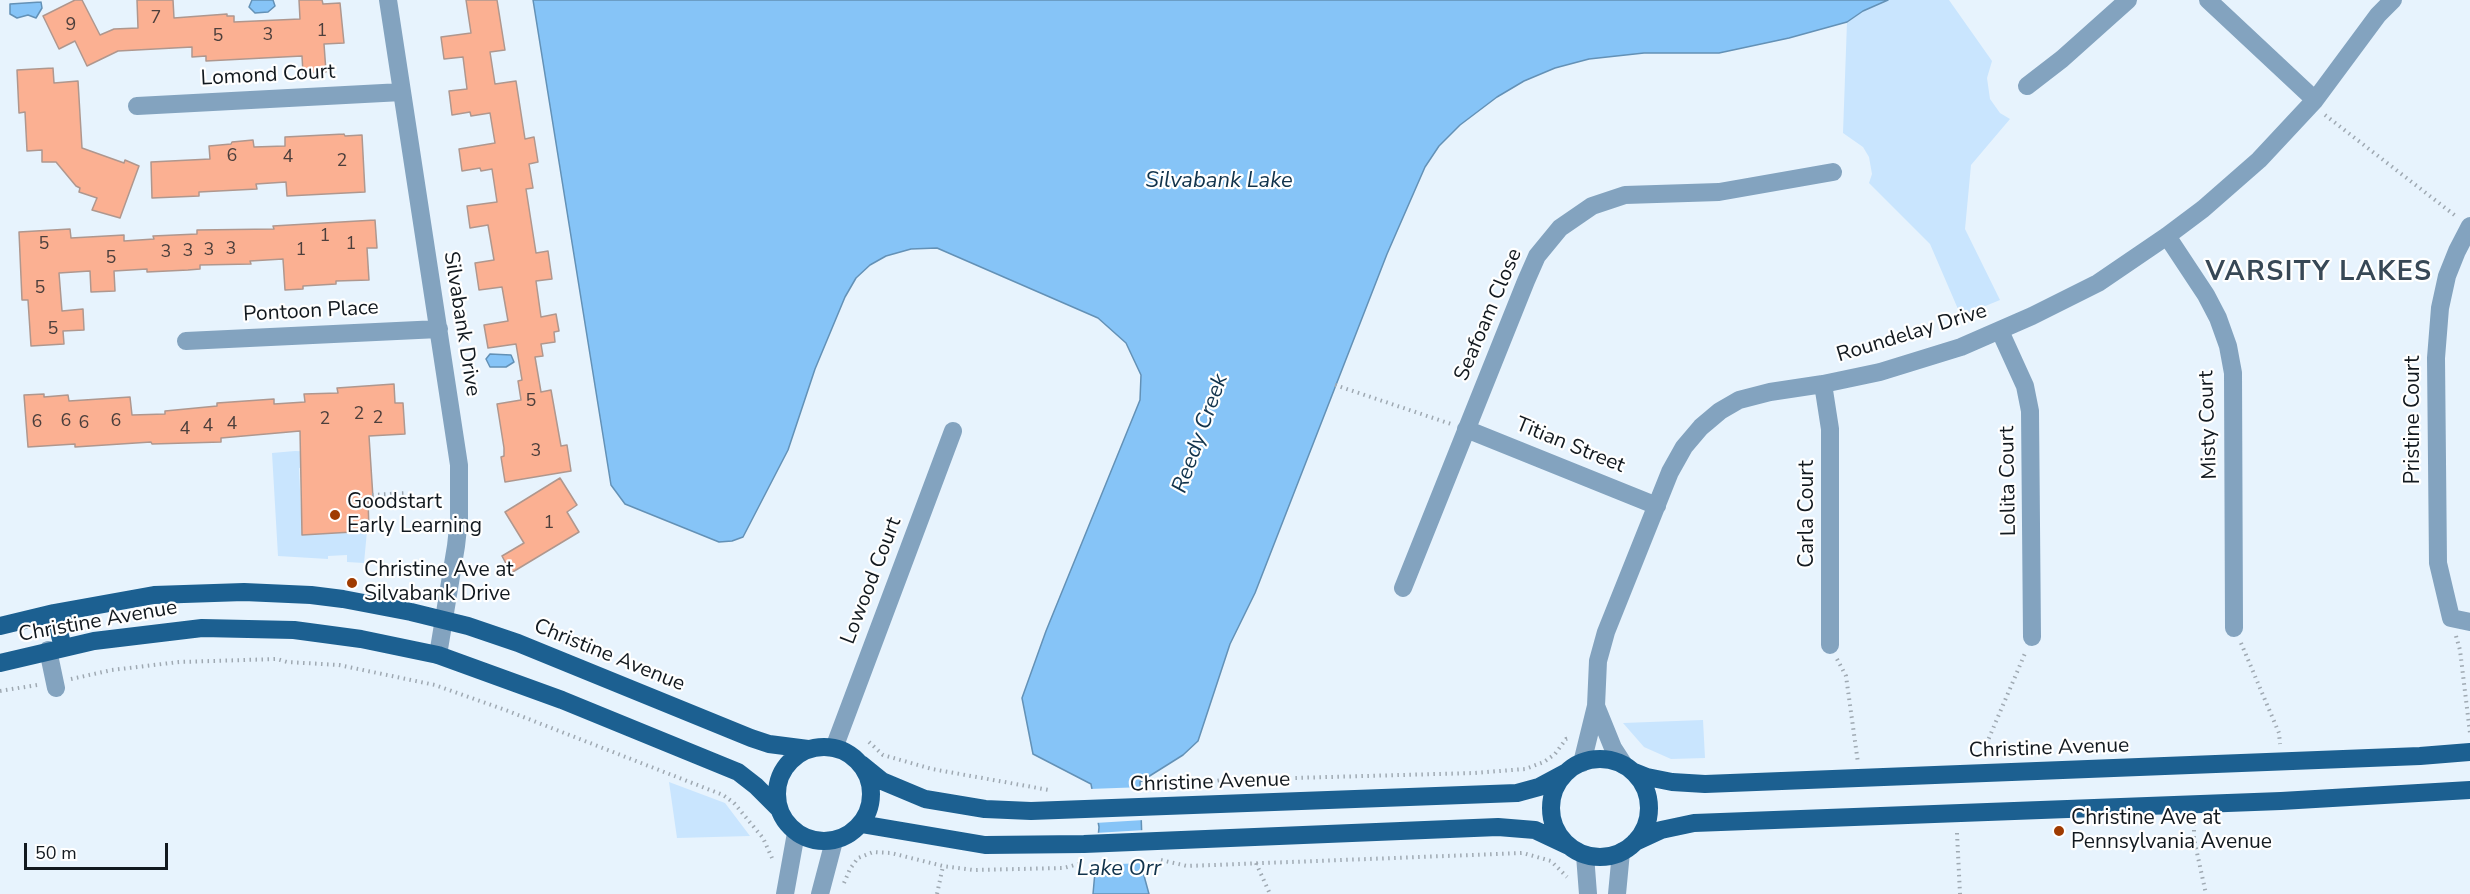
<!DOCTYPE html>
<html>
<head>
<meta charset="utf-8">
<style>
	body { margin:0 }
	#map { position:relative; width:2470px; height:894px; overflow:hidden; background:#e7f3fd; font-family:"Nunito Sans",sans-serif }
	canvas { display:block }
	.scale { position:absolute; left:24px; top:843px; width:144px; height:27px; box-sizing:border-box; border:3px solid #12191f; border-top:0; padding-left:8px; font-size:18px; line-height:21px; white-space:nowrap; color:#12191f; -webkit-text-stroke:4px #fff; paint-order:stroke }
</style>
</head>
<body>
<div id="map">
<canvas width="2470" height="894"></canvas>
<div class="scale">50 m</div>
</div>
<script>
const ctx = document.querySelector('canvas').getContext('2d');
ctx.lineJoin = 'round';
function fill(path, color) {
  ctx.fillStyle = color;
  ctx.fill(path, 'evenodd');
}
function shape(rows) {
  const path = new Path2D();
  for (const r of rows) {
    if (r.length === 3) {
      path.moveTo(r[0] + r[2], r[1]);
      path.arc(r[0], r[1], r[2], 0, 2 * Math.PI);
      continue;
    }
    path.moveTo(r[0], r[1]);
    for (let i = 2; i < r.length; i += 2) path.lineTo(r[i], r[i + 1]);
  }
  return path;
}
function trace(path, color, width, dash) {
  ctx.strokeStyle = color;
  ctx.lineWidth = width;
  ctx.lineCap = dash ? 'butt' : 'round';
  ctx.setLineDash(dash || []);
  ctx.stroke(path);
}
function label(font, color, halo, rows, align = 'center') {
  ctx.font = font + ' "Nunito Sans",sans-serif';
  ctx.lineWidth = 4.5;
  ctx.setLineDash([]);
  ctx.textBaseline = 'middle';
  ctx.strokeStyle = halo;
  ctx.fillStyle = color;
  for (const [text, x, y, turn = 0] of rows) {
    ctx.save();
    ctx.translate(x, y);
    ctx.rotate((+turn || 0) * Math.PI / 180);
    ctx.textAlign = isNaN(turn) ? turn : align;
    if (halo) ctx.strokeText(text, 0, 0);
    ctx.fillText(text, 0, 0);
    ctx.restore();
  }
}
fill(shape([
	[1888,0,1949,0,1992,61,1987,78,1990,99,2000,113,2010,119,1971,165,1965,229,2000,300,1961,316,1930,244,1869,183,1872,174,1869,157,1863,147,1843,133,1847,22,1863,11],
	[295,451,359,454,360,465,299,468,302,535,367,531,364,563,347,562,347,555,328,556,328,559,278,556,272,453],
	[1703,720,1705,758,1671,759,1644,747,1623,723],
	[669,782,725,803,750,836,677,838]
]), '#c9e5fe');
const water = shape([
	[252,0,273,0,275,6,268,12,255,13,249,7,252,0],
	[533,0,1888,0,1863,11,1847,22,1789,38,1719,53,1644,53,1589,59,1555,68,1524,81,1497,97,1460,125,1439,146,1425,167,1387,254,1255,593,1230,644,1198,741,1183,755,1140,782,1143,872,1149,894,1093,894,1099,827,1091,784,1033,754,1022,698,1046,631,1140,400,1141,375,1126,343,1098,318,937,248,911,249,886,256,870,265,856,278,845,297,815,369,788,450,743,537,732,541,719,542,625,504,611,485,533,0],
	[41,2,42,8,36,18,28,15,17,18,10,14,10,4,41,2],
	[490,354,511,355,514,362,506,367,490,367,486,359,490,354]
]);
fill(water, '#86c4f7');
trace(water, '#6391b6', 1.5);
fill(shape([
	[1144,787,1144,820,1095,823,1089,789],
	[1145,830,1146,863,1092,865,1095,833]
]), '#e7f3fd');
const building = shape([
	[75,0,82,0,100,35,114,29,138,28,137,0,173,0,174,18,227,14,227,16,234,16,234,22,300,19,299,0,322,0,323,4,340,3,344,43,324,44,326,72,303,73,302,56,206,61,206,56,192,57,192,47,118,51,87,66,75,41,59,49,43,16,75,0],
	[466,0,497,0,505,50,490,52,495,84,516,81,525,139,534,137,538,162,529,164,533,188,526,189,536,253,548,251,552,279,536,281,541,317,556,314,559,331,554,332,555,342,541,344,543,356,535,357,541,392,551,390,561,446,567,445,571,471,505,482,501,457,504,456,504,448,497,404,521,400,518,381,522,380,516,344,488,348,484,325,508,321,502,287,479,290,475,263,494,260,488,225,470,228,467,206,497,202,492,169,481,171,480,168,462,171,459,149,495,143,490,113,471,116,470,112,452,115,449,91,467,89,463,57,444,59,441,37,471,33,466,0],
	[53,68,54,83,78,81,82,148,124,163,125,160,139,166,120,218,92,210,97,198,79,192,80,188,76,186,56,162,42,162,42,150,27,151,25,112,19,113,17,70,53,68],
	[344,134,345,136,362,135,365,192,287,196,286,182,256,184,257,189,199,192,199,196,152,198,151,162,210,159,209,146,231,144,232,142,253,140,254,147,285,146,285,137,344,134],
	[375,220,377,248,367,248,369,280,336,281,336,284,303,286,303,289,285,290,283,259,250,261,251,264,200,265,200,269,188,270,147,272,147,269,114,271,115,291,91,292,90,271,59,273,62,311,83,309,84,330,63,331,64,344,31,346,28,300,22,300,19,232,70,229,71,238,124,235,124,241,154,239,153,236,197,234,197,230,274,229,273,226,375,220],
	[394,384,395,403,403,403,405,434,369,436,373,498,368,499,369,531,302,535,300,431,221,438,221,442,152,444,151,442,75,447,75,444,28,447,24,395,44,394,44,397,68,395,69,401,130,397,132,415,165,414,165,411,217,406,217,403,274,399,274,404,305,402,304,394,338,393,337,388,394,384],
	[560,478,577,505,567,512,579,532,511,573,502,556,524,543,505,512,560,478]
]);
fill(building, '#fbb092');
trace(building, '#af978e', 1.5);
trace(shape([
	[2325,115,2457,217],
	[1335,385,1451,424],
	[372,495,406,493],
	[2456,636,2460,650,2470,733],
	[2241,643,2279,733,2280,744],
	[1837,659,1846,676,1858,763],
	[71,679,112,670,179,662,277,659,287,662,339,665,435,685,508,711,723,795,734,803,763,838,772,858],
	[0,691,37,685],
	[869,742,883,755,932,769,1049,790],
	[1985,756,1986,745,2026,651],
	[1188,786,1221,780,1474,773,1525,769,1544,762,1555,754,1566,739,1570,738],
	[2194,824,2194,839,2206,894],
	[1957,833,1960,894],
	[1161,860,1187,866,1523,853,1551,861,1567,877],
	[1256,863,1270,894],
	[844,883,850,869,858,858,873,852,891,853,943,866,973,870,1064,868,1082,863],
	[937,894,943,866]
]), '#9fa9b2', 4, [1.5, 4.5]);
trace(shape([
	[388,0,459,465,459,519,456,546,438,655],
	[2208,0,2315,100],
	[2027,86,2062,59,2128,0],
	[137,106,402,92],
	[2470,226,2457,251,2447,276,2440,308,2436,358,2438,563,2451,618,2470,622],
	[2167,236,2206,295,2218,318,2228,346,2233,373,2234,628],
	[2000,331,2025,386,2030,411,2032,637],
	[186,341,439,329],
	[1823,384,1830,429,1830,645],
	[1466,429,1657,506],
	[1403,588,1526,281,1537,256,1560,228,1592,206,1625,195,1719,192,1833,172],
	[48,650,56,688],
	[1596,706,1613,748,1624,765],
	[834,748,953,431],
	[1582,763,1596,706,1598,661,1606,632,1670,472,1684,447,1701,427,1720,411,1739,400,1770,392,1823,384,1880,372,1961,347,2032,316,2098,283,2167,236,2203,209,2259,160,2315,100,2378,15,2393,0],
	[1585,855,1588,894],
	[785,894,796,833],
	[820,894,834,841],
	[1617,894,1621,852]
]), '#83a3bf', 18);
trace(shape([
	[54,613,63,647],
	[0,626,54,613,154,595,244,592,311,595,343,599,411,612,468,626,518,643,751,738,769,744,808,749],
	[0,663,94,641,202,628,294,630,361,639,438,655,562,700,738,772,756,786,778,808],
	[824,794,47],
	[1600,808,49],
	[861,764,882,781,925,799,985,809,1031,811,1517,793,1539,787,1567,772],
	[1632,771,1647,777,1672,782,1705,784,2420,756,2470,752],
	[861,824,985,845,1084,844,1498,827,1535,830,1569,846],
	[1635,842,1661,830,1694,823,2281,801,2470,790]
]), '#1c6091', 18);
for (const [x, y, r, color] of [
	[335,515,6,"#9f3b01"],
	[352,583,6,"#9f3b01"],
	[2059,831,6,"#9f3b01"]
]) {
  const dot = new Path2D();
  dot.arc(x, y, r, 0, 2 * Math.PI);
  ctx.fillStyle = color;
  ctx.fill(dot);
  trace(dot, '#fff', 2);
}
label('18px', '#4c3f3c', null, [
	["7",156,19],
	["9",71,26],
	["1",322,32],
	["3",268,36],
	["5",218,37],
	["6",232,157],
	["4",288,158],
	["2",342,162],
	["1",325,237],
	["5",44,245],
	["1",351,245],
	["3",231,250],
	["3",209,251],
	["1",301,251],
	["3",188,252],
	["3",166,253],
	["5",111,259],
	["5",40,289],
	["5",53,330],
	["5",531,402],
	["2",359,415],
	["2",378,419],
	["2",325,420],
	["6",66,422],
	["6",116,422],
	["6",37,423],
	["6",84,424],
	["4",232,425],
	["4",208,427],
	["4",185,430],
	["3",536,452],
	["1",549,524]
]);
label('21px', '#12191f', '#fff', [
	["Lomond Court",268,76,-3],
	["Pontoon Place",311,312,-3],
	["Seafoam Close",1489,315,-67],
	["Silvabank Drive",461,324,81],
	["Roundelay Drive",1912,334,-17],
	["Pristine Court",2414,420,-90],
	["Misty Court",2209,425,-92],
	["Titian Street",1570,446,22],
	["Lolita Court",2009,481,-91],
	["Carla Court",1808,514,-90],
	["Lowood Court",872,581,-69],
	["Christine Avenue",98,622,-10],
	["Christine Avenue",609,656,22],
	["Christine Avenue",2049,749,-2],
	["Christine Avenue",1210,783,-2]
]);
label('21px', '#12191f', '#fff', [
	["Goodstart",347,503],
	["Early Learning",347,527],
	["Christine Ave at",364,571],
	["Silvabank Drive",364,595],
	["Christine Ave at",2071,819],
	["Pennsylvania Avenue",2071,843]
], 'left');
label('italic 22px', '#11334c', '#fff', [
	["Silvabank Lake",1219,182],
	["Reedy Creek",1201,434,-70],
	["Lake Orr",1119,870]
]);
ctx.letterSpacing = '1.5px';
label('bold 27px', '#374856', '#fff', [
	["VARSITY LAKES",2319,273]
]);
ctx.letterSpacing = '0px';
</script>
</body>
</html>
